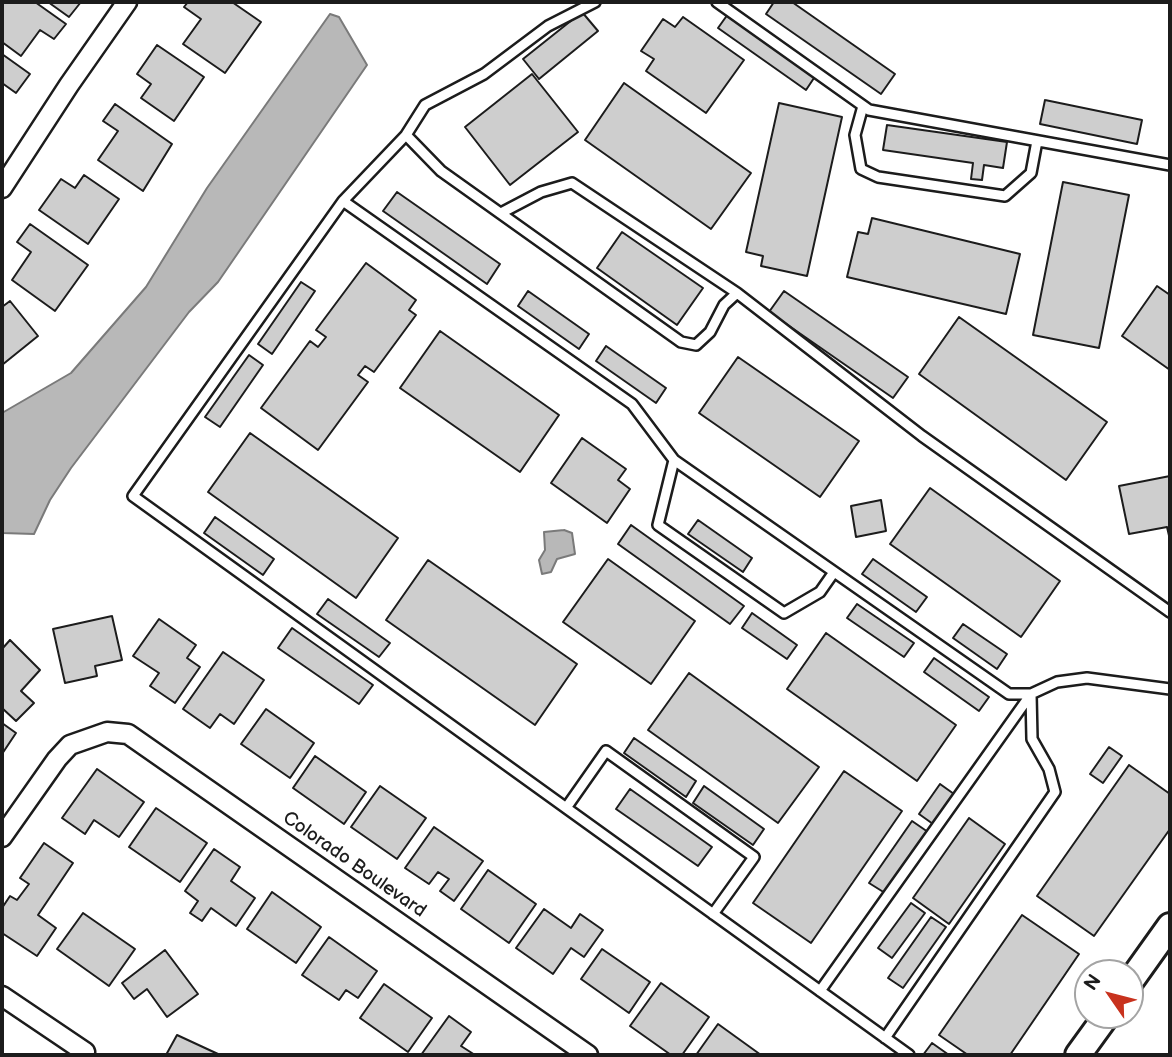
<!DOCTYPE html>
<html>
<head>
<meta charset="utf-8">
<style>
	body { margin:0 }
	#map { position:relative; width:1172px; height:1057px; overflow:hidden; background:#fff; font-family:"Balsamiq Sans",sans-serif }
	canvas { display:block }
	.frame { position:absolute; inset:0; border:4px solid #1c1c1c; pointer-events:none }
	.north { position:absolute; left:1074px; top:959px; width:70px; height:70px; box-sizing:border-box; background:#fff; border:2px solid #a4a4a4; border-radius:50%; rotate:305deg; font-size:19px; font-weight:700; line-height:28px; text-align:center; color:#1c1c1c }
	.north::after { content:''; display:block; margin:auto; width:24px; height:32px; background:#c8321e; clip-path:polygon(50% 0,100% 100%,50% 72%,0 100%) }
</style>
</head>
<body>
<div id="map">
<canvas width="1172" height="1057"></canvas>
<div class="frame"></div>
<div class="north">N</div>
</div>
<script>
const ctx = document.querySelector('canvas').getContext('2d');
ctx.lineJoin = 'round';
function fill(path, color) {
  ctx.fillStyle = color;
  ctx.fill(path, 'evenodd');
}
function shape(rows) {
  const path = new Path2D();
  for (const r of rows) {
    path.moveTo(r[0], r[1]);
    for (let i = 2; i < r.length; i += 2) path.lineTo(r[i], r[i + 1]);
  }
  return path;
}
function trace(path, color, width, dash) {
  ctx.strokeStyle = color;
  ctx.lineWidth = width;
  ctx.lineCap = dash ? 'butt' : 'round';
  ctx.setLineDash(dash || []);
  ctx.stroke(path);
}
function label(font, color, halo, rows, align = 'center') {
  ctx.font = font + ' "Balsamiq Sans",sans-serif';
  ctx.lineWidth = 5;
  ctx.setLineDash([]);
  ctx.textBaseline = 'middle';
  ctx.strokeStyle = halo;
  ctx.fillStyle = color;
  for (const [text, x, y, turn = 0] of rows) {
    ctx.save();
    ctx.translate(x, y);
    ctx.rotate((+turn || 0) * Math.PI / 180);
    ctx.textAlign = isNaN(turn) ? turn : align;
    if (halo) ctx.strokeText(text, 0, 0);
    ctx.fillText(text, 0, 0);
    ctx.restore();
  }
}
const water = shape([
	[330,14,339,17,367,65,218,282,189,312,71,468,50,500,34,534,2,533,2,413,71,373,146,287,207,188,330,14],
	[564,530,572,533,575,554,557,559,551,572,542,574,539,560,545,550,544,532,564,530]
]);
fill(water, '#b8b8b8');
trace(water, '#7a7a7a', 2);
const building = shape([
	[2,2,35,2,66,24,54,39,40,30,21,56,2,42,2,2],
	[48,2,81,2,69,17,48,2],
	[188,2,232,2,261,22,225,73,183,44,201,19,184,7,188,2],
	[774,2,792,2,895,74,881,94,766,14,774,2],
	[582,12,598,31,539,79,523,59,582,12],
	[728,14,816,75,806,90,718,28,728,14],
	[683,17,744,60,706,113,646,71,654,59,641,51,663,19,675,27,683,17],
	[157,45,204,77,174,121,141,98,151,84,137,74,157,45],
	[2,54,30,74,16,93,2,83,2,54],
	[532,74,578,132,510,185,465,127,532,74],
	[624,83,751,173,711,229,585,140,624,83],
	[1045,100,1142,120,1137,144,1040,124,1045,100],
	[779,103,842,117,807,276,761,266,763,256,746,252,779,103],
	[115,104,172,144,143,191,98,160,118,131,103,121,115,104],
	[887,125,1007,142,1003,168,984,165,982,180,971,179,973,163,883,150,887,125],
	[84,175,119,199,88,244,39,210,61,179,75,188,84,175],
	[1063,182,1129,195,1099,348,1033,335,1063,182],
	[397,192,500,264,487,284,383,211,397,192],
	[872,218,1020,254,1006,314,847,277,858,232,868,234,872,218],
	[30,224,88,265,55,311,12,280,31,252,17,242,30,224],
	[622,232,703,288,677,325,597,268,622,232],
	[366,263,416,300,409,310,416,315,374,372,365,366,358,375,368,382,318,450,261,408,310,341,318,347,326,337,316,330,366,263],
	[301,282,315,291,272,354,258,344,301,282],
	[1157,286,1170,295,1170,370,1122,336,1157,286],
	[528,291,589,334,579,349,518,306,528,291],
	[784,291,908,377,893,398,769,312,784,291],
	[10,301,38,336,2,365,2,307,10,301],
	[959,317,1107,422,1066,480,919,374,959,317],
	[440,331,559,415,520,472,400,388,440,331],
	[606,346,666,388,656,403,596,361,606,346],
	[249,355,263,365,220,427,205,417,249,355],
	[738,357,859,441,820,497,699,413,738,357],
	[250,433,398,538,356,598,208,492,250,433],
	[582,438,626,469,618,480,630,489,607,523,551,483,582,438],
	[1170,476,1170,540,1167,527,1129,534,1119,486,1170,476],
	[930,488,1060,581,1021,637,890,544,930,488],
	[881,500,886,531,856,537,851,506,881,500],
	[215,517,274,559,263,575,204,533,215,517],
	[698,520,752,558,743,572,688,534,698,520],
	[631,525,744,606,730,624,618,544,631,525],
	[608,559,695,621,651,684,563,622,608,559],
	[873,559,927,597,916,612,862,574,873,559],
	[428,560,577,664,535,725,386,620,428,560],
	[328,599,390,643,379,657,317,614,328,599],
	[857,604,914,643,904,657,847,618,857,604],
	[752,613,797,645,787,659,742,628,752,613],
	[112,616,122,660,95,666,97,676,65,683,53,629,112,616],
	[159,619,196,645,187,658,200,667,175,703,150,686,159,673,133,656,159,619],
	[963,624,1007,654,997,669,953,638,963,624],
	[292,628,373,685,359,704,278,648,292,628],
	[826,633,956,725,917,781,787,689,826,633],
	[10,640,40,670,21,691,34,703,16,721,2,708,2,649,10,640],
	[223,652,264,680,234,724,220,714,210,728,183,709,223,652],
	[934,658,989,697,979,711,924,672,934,658],
	[689,673,819,767,778,823,648,730,689,673],
	[266,709,314,743,290,778,241,744,266,709],
	[2,723,16,733,2,754,2,723],
	[634,738,696,781,686,797,624,753,634,738],
	[1109,747,1122,756,1103,783,1090,774,1109,747],
	[315,756,366,792,344,824,293,788,315,756],
	[1129,765,1170,794,1170,829,1094,936,1037,896,1129,765],
	[97,769,144,802,119,837,94,820,85,834,62,818,97,769],
	[844,771,902,811,811,943,753,903,844,771],
	[940,784,954,794,933,824,919,814,940,784],
	[380,786,426,818,397,859,351,827,380,786],
	[704,786,764,829,753,845,693,803,704,786],
	[630,789,712,847,698,866,616,809,630,789],
	[156,808,207,843,180,882,129,847,156,808],
	[969,818,1005,844,949,924,913,898,969,818],
	[912,821,928,832,885,893,869,883,912,821],
	[434,827,483,861,454,901,440,891,449,879,438,872,429,884,405,868,434,827],
	[44,843,73,863,38,915,56,928,37,956,2,933,2,908,10,896,17,900,29,884,20,878,44,843],
	[214,849,240,867,231,881,255,898,236,926,211,908,202,921,190,913,198,901,185,891,214,849],
	[488,870,536,904,509,943,461,909,488,870],
	[272,892,321,927,296,963,247,929,272,892],
	[911,903,925,913,892,958,878,948,911,903],
	[544,909,571,928,580,914,603,930,584,957,571,948,553,974,516,948,544,909],
	[83,913,135,949,109,986,57,949,83,913],
	[1022,915,1079,954,1010,1055,968,1055,939,1035,1022,915],
	[931,917,946,927,903,988,888,978,931,917],
	[329,937,377,971,358,998,346,990,339,1000,302,975,329,937],
	[602,949,650,982,629,1013,581,979,602,949],
	[165,950,198,994,167,1017,147,989,134,999,122,983,165,950],
	[661,983,709,1017,682,1055,671,1055,630,1026,661,983],
	[384,984,432,1018,408,1052,360,1018,384,984],
	[449,1016,471,1032,461,1046,475,1055,421,1055,449,1016],
	[718,1024,761,1055,696,1055,718,1024],
	[177,1035,218,1054,217,1055,166,1055,177,1035],
	[932,1043,949,1055,923,1055,932,1043]
]);
fill(building, '#cecece');
trace(building, '#1c1c1c', 2);
const lane = shape([
	[595,2,548,26,484,74,425,105,406,135,441,171,681,342,696,345,710,332,724,305,737,293,922,436,1170,612],
	[717,2,869,110,1170,165],
	[863,106,855,135,861,169,878,177,1005,196,1031,173,1037,141],
	[343,201,406,135],
	[501,213,541,192,572,183,737,293],
	[674,460,658,525,784,613,820,592,834,572],
	[566,808,606,751,754,857,713,914],
	[820,991,1031,694],
	[885,1038,1055,792,1049,769,1032,739,1031,694],
	[909,1055,133,496,343,201,632,404,674,460,1009,694,1031,694,1057,682,1087,678,1170,689]
]);
const street = shape([
	[2,188,69,85,127,2],
	[2,837,57,759,70,745,107,732,128,734,588,1055],
	[2,996,85,1052]
]);
const secondary = shape([
	[1130,982,1170,926],
	[1078,1055,1107,1015]
]);
trace(lane, '#1c1c1c', 14);
trace(street, '#1c1c1c', 23);
trace(secondary, '#1c1c1c', 30);
trace(lane, '#fff', 9);
trace(street, '#fff', 18);
trace(secondary, '#fff', 24);
label('19px', '#1c1c1c', '#fff', [
	["Colorado Boulevard",354,865,35]
]);
</script>
</body>
</html>
